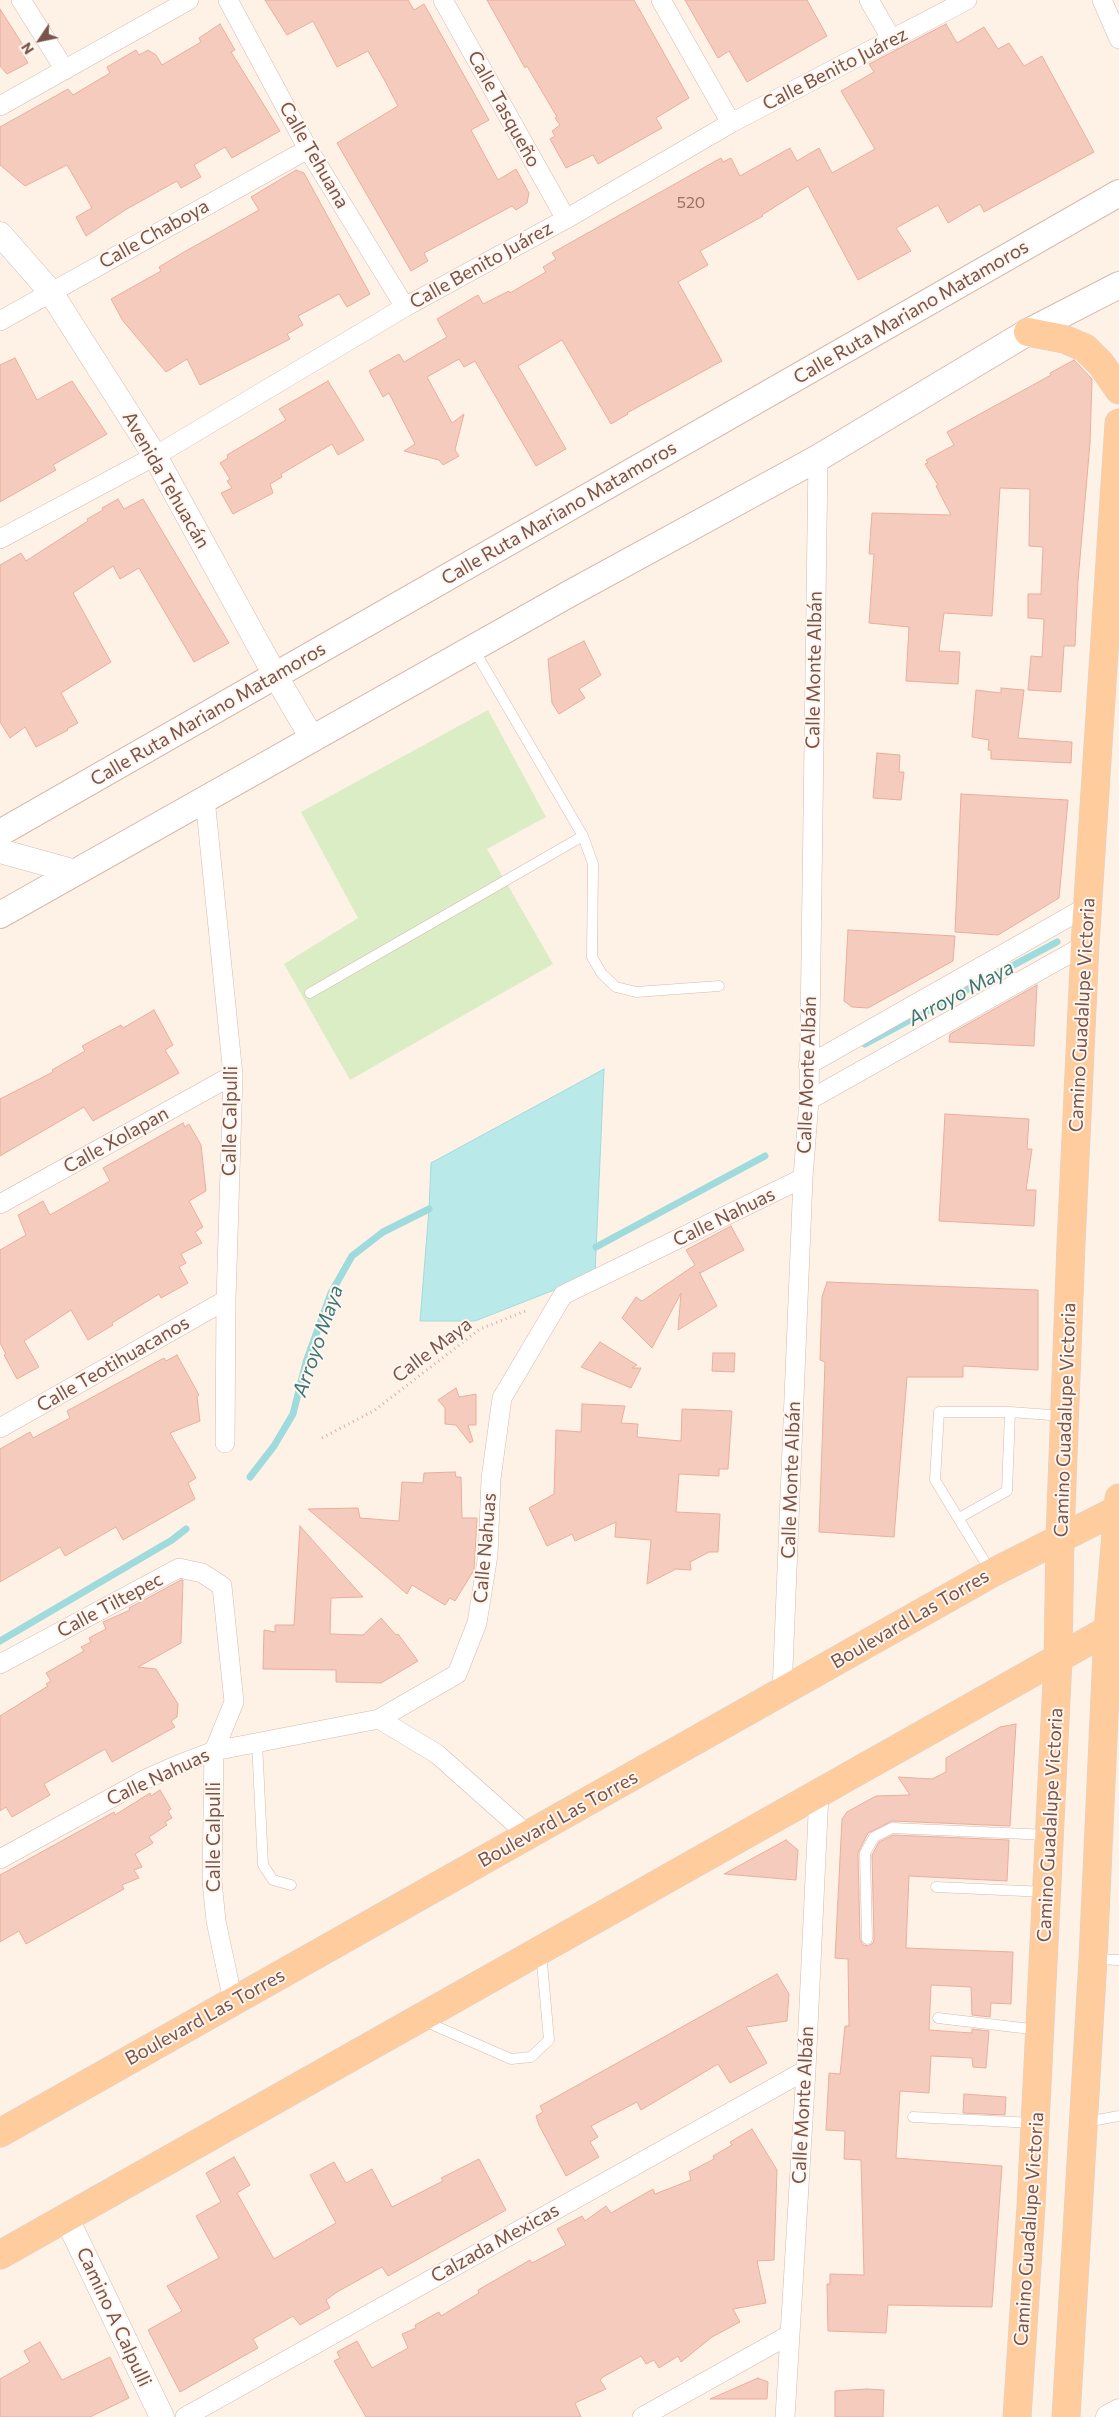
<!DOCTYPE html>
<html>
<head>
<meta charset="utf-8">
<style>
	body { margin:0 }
	#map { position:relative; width:1119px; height:2417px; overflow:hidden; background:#fef2e7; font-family:Commissioner,sans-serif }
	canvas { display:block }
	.north { position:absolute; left:15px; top:15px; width:50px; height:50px; -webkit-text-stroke:4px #fff6ef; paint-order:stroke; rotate:236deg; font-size:14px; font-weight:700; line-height:20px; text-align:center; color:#7a5349 }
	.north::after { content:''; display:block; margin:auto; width:18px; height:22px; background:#7a5349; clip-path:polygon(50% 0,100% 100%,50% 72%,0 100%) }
</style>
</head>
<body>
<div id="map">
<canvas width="1119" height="2417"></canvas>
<div class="north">N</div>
</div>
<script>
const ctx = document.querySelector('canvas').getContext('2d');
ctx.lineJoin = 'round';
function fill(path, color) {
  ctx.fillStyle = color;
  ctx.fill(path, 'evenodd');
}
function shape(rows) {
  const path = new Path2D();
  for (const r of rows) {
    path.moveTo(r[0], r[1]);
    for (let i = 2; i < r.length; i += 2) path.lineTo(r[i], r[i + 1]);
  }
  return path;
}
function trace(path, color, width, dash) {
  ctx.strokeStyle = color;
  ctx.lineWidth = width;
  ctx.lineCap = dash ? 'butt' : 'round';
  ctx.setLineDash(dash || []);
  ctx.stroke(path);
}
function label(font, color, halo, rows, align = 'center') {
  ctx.font = font + ' Commissioner,sans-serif';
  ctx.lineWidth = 4;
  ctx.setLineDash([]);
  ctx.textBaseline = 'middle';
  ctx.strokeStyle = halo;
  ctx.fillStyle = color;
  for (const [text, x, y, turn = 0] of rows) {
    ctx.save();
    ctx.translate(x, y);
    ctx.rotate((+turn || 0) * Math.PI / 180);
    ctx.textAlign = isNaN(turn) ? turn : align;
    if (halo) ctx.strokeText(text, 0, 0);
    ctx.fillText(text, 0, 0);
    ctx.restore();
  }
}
fill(shape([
	[488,710,546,817,487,849,553,964,350,1080,284,964,358,918,301,812]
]), '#daedc4');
const water = shape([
	[604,1069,595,1274,475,1321,420,1321,429,1209,431,1163,604,1069]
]);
fill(water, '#bae9e9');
trace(water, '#9fdbdc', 1);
trace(shape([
	[865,1044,1057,942],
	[596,1247,765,1156],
	[250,1477,274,1446,293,1414,306,1362,331,1293,352,1256,383,1232,429,1209],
	[0,1641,172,1540,186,1529]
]), '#9fdbdc', 7);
const building = shape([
	[265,0,408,0,414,10,424,4,489,120,471,130,498,180,516,169,529,193,527,203,516,210,512,206,424,253,428,261,411,271,337,143,398,106,385,81,368,51,337,67,313,21,287,35,265,0],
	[487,0,634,0,689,98,656,118,662,128,598,164,593,155,566,168,550,139,555,136,552,131,560,125,555,118,557,117,527,66,525,68,487,0],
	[685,0,807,0,827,36,747,82,729,51,718,58,685,0],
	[0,9,28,53,24,56,28,63,7,74,0,66,0,9],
	[220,24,235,50,231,52,280,131,232,158,225,147,194,165,201,177,181,188,177,181,125,210,86,236,76,217,92,208,67,165,25,186,0,165,0,127,68,89,73,95,110,73,107,67,136,50,139,55,148,50,156,55,162,65,201,42,199,38,220,24],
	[946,24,957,43,984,27,998,49,1009,43,1024,66,1042,56,1094,152,984,212,980,204,948,223,938,205,896,228,911,251,858,280,808,186,762,215,763,216,700,251,708,265,678,282,722,361,627,413,628,414,611,424,562,340,518,366,566,449,536,466,475,361,464,367,459,359,427,377,452,423,464,414,455,450,459,456,443,465,439,460,404,451,415,444,389,393,383,397,369,371,399,354,404,362,447,337,437,319,478,295,483,304,509,291,510,293,546,272,543,267,556,259,552,253,721,158,723,162,731,158,740,176,790,148,797,161,819,148,832,173,875,149,841,91,874,72,869,64,946,24],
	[296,170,304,173,370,294,347,307,339,294,298,316,303,325,287,334,290,339,200,385,187,359,166,372,123,321,111,299,161,271,159,267,184,252,259,210,251,197,296,170],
	[15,358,37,400,72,381,107,434,53,465,56,470,0,502,0,365,15,358],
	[1074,360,1092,379,1090,443,1078,581,1075,646,1064,646,1061,692,1028,690,1031,656,1042,657,1044,619,1028,618,1028,594,1041,594,1043,547,1029,546,1030,489,1000,488,992,616,944,613,939,651,960,652,958,684,906,681,909,627,869,623,874,554,869,554,872,513,951,515,936,486,938,485,925,464,928,463,926,460,954,445,947,432,1042,380,1051,375,1050,373,1074,360],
	[328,381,364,440,338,455,332,444,281,474,282,477,270,484,273,493,233,514,221,493,232,488,227,481,230,479,220,463,228,458,227,455,286,420,279,409,328,381],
	[118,499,124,509,143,499,229,643,194,662,139,568,120,579,113,566,73,593,111,662,61,693,78,723,67,729,68,730,36,747,25,727,10,738,0,722,0,565,21,553,26,561,88,521,87,519,103,510,102,508,118,499],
	[584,641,601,675,579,689,585,698,559,714,552,703,548,659,584,641],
	[1001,688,1024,690,1018,738,1072,742,1071,763,991,759,991,750,988,750,989,740,972,737,976,690,1001,693,1001,688],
	[877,753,900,755,899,772,904,772,901,800,873,798,877,753],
	[961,794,1068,800,1059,898,998,935,955,932,961,794],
	[848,930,955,936,953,961,868,1008,852,1007,844,1001,848,930],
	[1037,985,1034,1046,949,1042,950,1034,1037,985],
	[154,1010,173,1045,165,1050,179,1073,93,1121,84,1107,0,1156,0,1099,53,1072,52,1070,85,1051,82,1046,121,1025,123,1028,154,1010],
	[945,1114,1029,1119,1027,1149,1032,1149,1026,1190,1036,1190,1034,1226,939,1221,945,1114],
	[183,1123,185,1127,189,1124,201,1145,206,1191,189,1201,203,1227,195,1232,202,1243,181,1254,186,1263,179,1267,188,1283,161,1298,159,1294,112,1323,113,1325,88,1340,71,1310,24,1341,39,1367,17,1379,4,1355,6,1354,0,1343,0,1250,26,1235,18,1215,43,1201,50,1215,110,1181,103,1168,183,1123],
	[731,1226,744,1250,700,1273,699,1272,717,1306,678,1330,681,1293,652,1348,622,1318,636,1297,642,1301,695,1265,686,1250,731,1226],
	[827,1282,1038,1290,1038,1370,963,1366,963,1377,907,1377,894,1537,819,1532,825,1362,820,1360,822,1297,827,1282],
	[600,1342,637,1365,632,1368,641,1368,631,1388,581,1367,600,1342],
	[713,1353,735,1353,734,1372,712,1371,713,1353],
	[177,1355,199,1395,197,1397,200,1421,170,1433,196,1478,188,1483,195,1499,123,1540,116,1527,65,1556,60,1547,0,1582,0,1449,30,1432,33,1438,70,1418,67,1411,164,1358,166,1361,177,1355],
	[456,1388,459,1397,476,1394,476,1425,468,1425,473,1441,470,1443,456,1425,445,1424,445,1408,438,1400,456,1388],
	[582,1404,625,1406,621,1423,638,1424,637,1437,681,1441,682,1409,732,1411,728,1469,719,1469,719,1476,679,1474,676,1512,720,1514,718,1552,709,1552,690,1562,691,1570,676,1569,647,1584,651,1540,615,1537,616,1522,575,1541,572,1534,547,1546,529,1508,554,1494,556,1430,581,1432,582,1404],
	[455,1472,456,1477,461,1477,462,1518,477,1518,474,1570,455,1601,450,1598,445,1605,412,1585,407,1594,308,1509,358,1508,360,1518,399,1521,402,1482,423,1483,424,1473,455,1472],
	[300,1526,363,1597,331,1598,330,1634,363,1635,381,1618,396,1635,398,1634,418,1661,381,1683,336,1682,336,1670,263,1669,264,1630,275,1632,275,1625,294,1625,300,1526],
	[181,1580,183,1580,181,1643,138,1667,156,1669,178,1704,177,1717,171,1721,175,1727,112,1762,105,1749,44,1784,50,1795,12,1817,6,1807,0,1811,0,1716,48,1686,46,1684,51,1681,46,1673,84,1651,81,1647,91,1642,89,1638,106,1629,103,1622,130,1610,129,1608,181,1580],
	[1016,1724,1010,1826,892,1821,868,1833,858,1853,860,1939,863,1945,868,1946,873,1943,874,1939,872,1855,879,1842,893,1835,1009,1840,1007,1881,909,1876,906,1948,1013,1952,1011,2004,991,2003,990,2017,972,2015,971,1987,931,1985,929,2030,972,2033,972,2029,989,2031,986,2068,973,2067,972,2058,931,2056,929,2093,900,2091,896,2158,1002,2166,992,2307,888,2305,886,2333,828,2331,827,2284,830,2284,830,2274,864,2275,861,2160,844,2159,845,2131,826,2130,829,2073,840,2074,845,2026,849,2026,848,1959,835,1958,842,1819,847,1812,876,1796,910,1795,898,1777,932,1779,946,1772,946,1758,1000,1727,1016,1724],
	[160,1790,171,1809,168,1811,172,1818,165,1822,167,1825,149,1837,153,1843,135,1854,142,1867,134,1870,139,1878,122,1885,124,1889,26,1944,19,1931,0,1942,0,1875,114,1812,115,1815,150,1793,151,1796,160,1790],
	[786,1840,798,1850,796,1880,724,1874,786,1840],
	[777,1974,789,1994,787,2021,746,2027,767,2063,730,2083,718,2064,641,2110,637,2102,591,2126,598,2137,590,2142,599,2157,566,2176,539,2125,536,2116,543,2112,540,2106,777,1974],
	[964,2094,1006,2097,1005,2115,963,2113,964,2094],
	[752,2129,777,2170,774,2260,757,2261,766,2303,733,2309,740,2322,712,2337,681,2362,678,2356,659,2368,654,2360,646,2364,641,2356,603,2377,600,2380,606,2389,575,2403,581,2417,366,2417,334,2361,340,2358,337,2352,357,2341,372,2368,408,2348,402,2334,416,2328,415,2325,439,2312,441,2316,479,2293,478,2290,530,2260,532,2263,566,2245,557,2229,582,2216,585,2221,606,2206,611,2213,653,2189,655,2194,691,2180,689,2172,714,2159,713,2156,732,2145,730,2142,752,2129],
	[234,2157,250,2185,237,2193,274,2259,336,2223,310,2175,334,2162,346,2183,372,2169,392,2207,443,2181,441,2178,479,2159,506,2210,388,2276,382,2267,337,2292,326,2300,330,2308,300,2325,293,2316,253,2339,258,2348,180,2392,148,2330,182,2311,167,2286,219,2258,196,2216,221,2202,206,2173,234,2157],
	[40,2342,62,2380,110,2357,129,2398,90,2417,0,2417,0,2379,30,2362,24,2351,40,2342],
	[758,2378,768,2382,767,2399,710,2399,758,2378],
	[867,2389,884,2390,883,2417,835,2417,835,2391,867,2389]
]);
fill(building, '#f5cbbd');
trace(building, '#e9ae9c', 1);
const service = shape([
	[473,648,583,836,593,864,592,957,602,974,616,987,636,992,719,986],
	[310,993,583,836],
	[959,1518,1007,1491,1010,1412],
	[991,1572,935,1480,939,1412,1010,1412,1064,1416],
	[257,1742,263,1865,273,1880,291,1885],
	[936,1887,1046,1892],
	[867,1939,865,1853,874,1837,892,1828,1049,1835],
	[1095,1959,1119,1960],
	[938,2018,1039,2030],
	[424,2021,511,2059,531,2057,549,2040,541,1952],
	[913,2117,1034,2123],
	[1086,2122,1119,2116]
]);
const minor = shape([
	[21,0,65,70],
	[228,0,308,149,405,307],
	[443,0,566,219],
	[661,0,731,123],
	[869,0,892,40],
	[1102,0,1119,39],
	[0,106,189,0],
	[0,321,308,149],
	[0,539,155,456,405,307,566,219,731,123,967,0],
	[205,799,233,1075,226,1300,225,1443],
	[808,1065,1088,906],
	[809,1100,1085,945],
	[0,1204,233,1075],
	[0,1428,226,1300],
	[0,1664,179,1568,202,1573,222,1586,234,1702,214,1751,212,1881,216,1921,233,2001],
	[782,1692,803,1178,809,1100,818,458],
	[379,1719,437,1754,528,1835],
	[0,1859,144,1780,180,1764,214,1751,379,1719,457,1674,477,1623,488,1555,491,1479,502,1398,563,1295,803,1178],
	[185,2417,806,2070],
	[642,2417,789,2335],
	[785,2417,806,2070,819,1793]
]);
const tertiary = shape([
	[0,234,50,291,155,456,275,675,312,738],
	[0,851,76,872],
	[66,2217,162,2417],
	[1108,2417,1119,2411]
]);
const secondary = shape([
	[0,833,1119,193],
	[0,915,569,594,818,458,1028,332,1119,285]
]);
const primary = shape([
	[1028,332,1064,339,1085,348,1101,364,1119,390],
	[0,2133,992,1573,1119,1509],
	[0,2255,1108,1630],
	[1017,2417,1031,2206,1058,1660,1060,1537,1071,1244,1085,945,1119,423],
	[1066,2417,1093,1959,1108,1630,1119,1498]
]);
trace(service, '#d4baae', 11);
trace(minor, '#d4baae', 20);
trace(tertiary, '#d4baae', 25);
trace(secondary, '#d7b9ab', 28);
trace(primary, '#dcd2d0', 29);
trace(shape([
	[322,1438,375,1410,480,1329,528,1310]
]), '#dbae9f', 3, [1, 4]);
trace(service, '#fff', 10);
trace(minor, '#fff', 19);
trace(tertiary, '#fff', 24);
trace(secondary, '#fff', 26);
trace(primary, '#ffcc9d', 28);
label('16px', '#997166', null, [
	["520",691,203]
]);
label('19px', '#7a5349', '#fff6ef', [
	["Calle Benito Juárez",835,69,-27],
	["Calle Tasqueño",504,109,61],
	["Calle Tehuana",314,155,60],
	["Calle Chaboya",154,234,-29],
	["Calle Benito Juárez",481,265,-29],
	["Calle Ruta Mariano Matamoros",911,312,-30],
	["Avenida Tehuacán",166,480,60],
	["Calle Ruta Mariano Matamoros",559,513,-30],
	["Calle Monte Albán",814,670,-89],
	["Calle Ruta Mariano Matamoros",208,714,-30],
	["Camino Guadalupe Victoria",1082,1015,-87],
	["Calle Monte Albán",807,1075,-88],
	["Calle Calpulli",230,1121,-89],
	["Calle Xolapan",116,1140,-29],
	["Calle Nahuas",724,1217,-26],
	["Calle Maya",432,1350,-37],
	["Calle Teotihuacanos",113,1364,-30],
	["Camino Guadalupe Victoria",1065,1420,-88],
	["Calle Monte Albán",791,1480,-88],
	["Calle Nahuas",485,1548,-85],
	["Calle Tiltepec",110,1605,-28],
	["Boulevard Las Torres",910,1619,-30],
	["Calle Nahuas",158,1777,-25],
	["Boulevard Las Torres",558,1819,-29],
	["Camino Guadalupe Victoria",1050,1825,-87],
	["Calle Calpulli",214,1837,-90],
	["Boulevard Las Torres",205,2017,-29],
	["Calle Monte Albán",803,2105,-87],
	["Camino Guadalupe Victoria",1029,2229,-86],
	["Calzada Mexicas",495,2243,-29],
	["Camino A Calpulli",114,2317,65]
]);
label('italic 20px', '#387779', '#fff6ef', [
	["Arroyo Maya",961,993,-28],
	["Arroyo Maya",318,1341,-71]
]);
</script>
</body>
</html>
